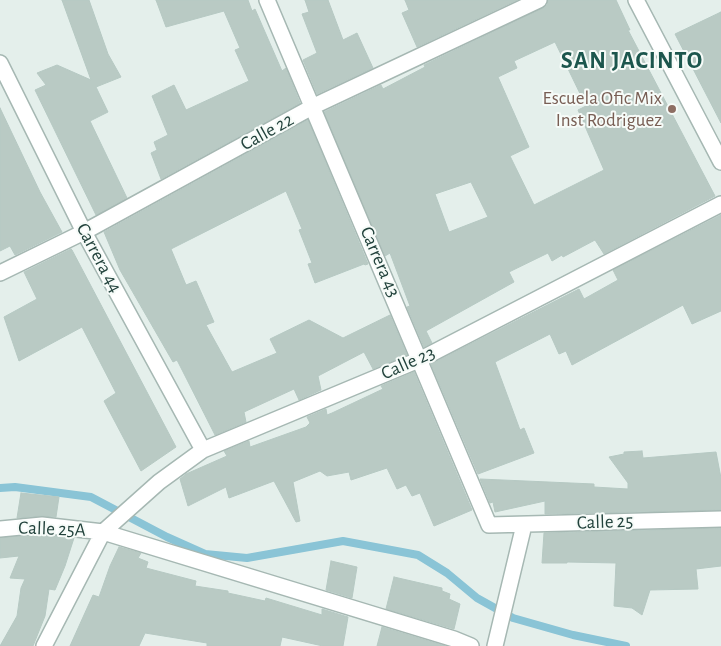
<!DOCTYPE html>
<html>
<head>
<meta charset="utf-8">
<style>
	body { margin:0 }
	canvas { display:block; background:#e4efeb }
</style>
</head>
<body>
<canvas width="721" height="646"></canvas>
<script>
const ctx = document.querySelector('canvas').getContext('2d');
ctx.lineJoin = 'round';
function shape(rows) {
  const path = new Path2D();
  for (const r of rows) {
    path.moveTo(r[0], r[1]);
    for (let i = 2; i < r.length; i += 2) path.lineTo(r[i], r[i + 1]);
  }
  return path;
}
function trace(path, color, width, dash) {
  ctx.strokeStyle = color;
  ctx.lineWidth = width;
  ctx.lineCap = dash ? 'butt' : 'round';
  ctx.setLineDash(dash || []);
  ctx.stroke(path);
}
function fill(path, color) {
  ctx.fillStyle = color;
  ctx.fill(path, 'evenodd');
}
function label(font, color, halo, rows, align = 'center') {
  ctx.font = font + ' "Alegreya Sans",sans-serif';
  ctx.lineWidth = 4;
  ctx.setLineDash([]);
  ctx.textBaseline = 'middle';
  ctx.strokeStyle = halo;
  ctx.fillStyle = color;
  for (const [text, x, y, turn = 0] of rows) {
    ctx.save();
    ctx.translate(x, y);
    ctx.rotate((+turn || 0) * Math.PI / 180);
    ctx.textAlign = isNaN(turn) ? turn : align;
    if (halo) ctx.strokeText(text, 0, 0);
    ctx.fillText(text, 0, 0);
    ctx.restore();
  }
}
trace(shape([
	[0,488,15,487,91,497,167,537,205,554,247,558,343,541,418,555,447,573,477,598,513,618,573,635,626,646]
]), '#8ac4d6', 8);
const building = shape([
	[62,0,89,0,108,54,121,77,96,87,108,112,90,121,127,198,96,215,35,90,46,85,37,73,57,65,91,80,62,0],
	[156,0,248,0,252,11,255,9,282,71,286,68,300,103,161,179,151,153,157,150,154,142,168,135,152,96,174,85,186,110,249,81,235,50,240,48,224,11,166,27,156,0],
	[305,0,328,0,343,40,357,33,373,68,317,94,303,60,317,53,302,14,309,12,305,0],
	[405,0,517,0,417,47,402,13,409,10,405,0],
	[548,0,616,0,630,30,628,30,715,196,604,254,595,240,563,257,562,255,552,261,548,253,509,272,514,282,426,331,432,343,424,347,407,307,410,306,390,253,385,256,324,112,381,85,383,89,425,67,424,65,543,8,547,5,548,0],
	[555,42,586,106,578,110,604,170,534,205,510,156,529,147,498,77,517,68,514,61,555,42],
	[471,182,488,217,449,232,435,194,471,182],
	[721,12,721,123,675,34,721,12],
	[0,108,40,192,62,232,15,255,10,246,0,251,0,108],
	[308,120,368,264,365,265,364,264,315,283,308,264,312,263,299,230,302,229,286,191,171,249,186,285,196,281,214,322,206,325,232,372,277,353,270,339,309,320,343,338,390,315,407,355,373,369,364,352,318,376,321,390,299,400,294,389,244,412,246,422,215,435,177,360,173,362,120,270,104,232,308,120],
	[721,215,721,311,692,324,683,305,572,365,566,351,559,354,550,334,495,362,520,430,524,428,534,453,478,474,431,364,579,289,584,299,618,280,613,270,721,215],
	[71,249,72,250,176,447,141,471,104,401,116,393,82,327,19,361,4,317,37,299,24,272,71,249],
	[414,372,472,510,434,526,420,493,412,496,406,485,397,489,387,468,351,480,349,472,327,476,320,471,293,482,300,521,296,522,274,481,229,498,226,487,188,506,180,479,186,474,227,456,224,451,249,441,250,447,306,427,310,423,307,417,326,409,327,415,332,413,383,389,381,386,414,372],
	[642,451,643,458,716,452,721,478,721,510,545,514,545,501,495,512,493,502,490,503,480,479,594,484,594,487,628,489,628,483,609,457,624,454,624,452,642,451],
	[21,493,59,497,56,517,41,516,17,518,21,493],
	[721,528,721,566,696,569,698,589,650,590,642,615,632,608,614,606,616,563,567,562,567,563,542,563,544,533,721,528],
	[42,534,74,538,65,566,55,590,49,589,45,616,33,646,0,646,17,616,21,588,25,579,10,578,19,556,0,558,0,538,42,534],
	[119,547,141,553,138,558,148,562,146,568,196,581,195,586,228,591,228,593,265,601,266,598,322,615,322,609,348,617,343,646,323,646,282,637,280,646,207,646,207,643,145,633,139,646,70,646,93,595,99,597,110,566,119,547],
	[331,561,357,567,352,598,326,590,331,561],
	[394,577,442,588,442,591,450,594,449,599,460,604,454,629,386,609,394,577],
	[382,627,445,646,377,646,382,627]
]);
fill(building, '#b9cac4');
trace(building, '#b6c9c3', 1);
const street = shape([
	[267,0,489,525,721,519],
	[636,0,721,162],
	[0,63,84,232,203,450],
	[0,273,84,232,314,106,539,0],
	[0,529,42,525,103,532,454,639,471,646],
	[44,646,103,532,159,482,203,450,421,359,721,204],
	[495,646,524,525]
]);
trace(street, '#a6b8b3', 18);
trace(street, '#fff', 15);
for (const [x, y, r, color] of [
	[672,109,5,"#8d6e63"]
]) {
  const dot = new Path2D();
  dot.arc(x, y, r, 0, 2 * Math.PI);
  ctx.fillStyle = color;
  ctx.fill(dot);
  trace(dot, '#f6fbf8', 2);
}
label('19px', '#785e54', '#f6fbf8', [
	["Escuela Ofic Mix",662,98],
	["Inst Rodriguez",662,120]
], 'right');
label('19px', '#22423c', '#f6fbf8', [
	["Calle 22",267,132,-29],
	["Carrera 44",99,258,62],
	["Carrera 43",380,262,67],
	["Calle 23",408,363,-24],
	["Calle 25",605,522,-2],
	["Calle 25A",52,529,2]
]);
ctx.letterSpacing = '1px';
label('bold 24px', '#1c564d', '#f6fbf8', [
	["SAN JACINTO",632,61]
]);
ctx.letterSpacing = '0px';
</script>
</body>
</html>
